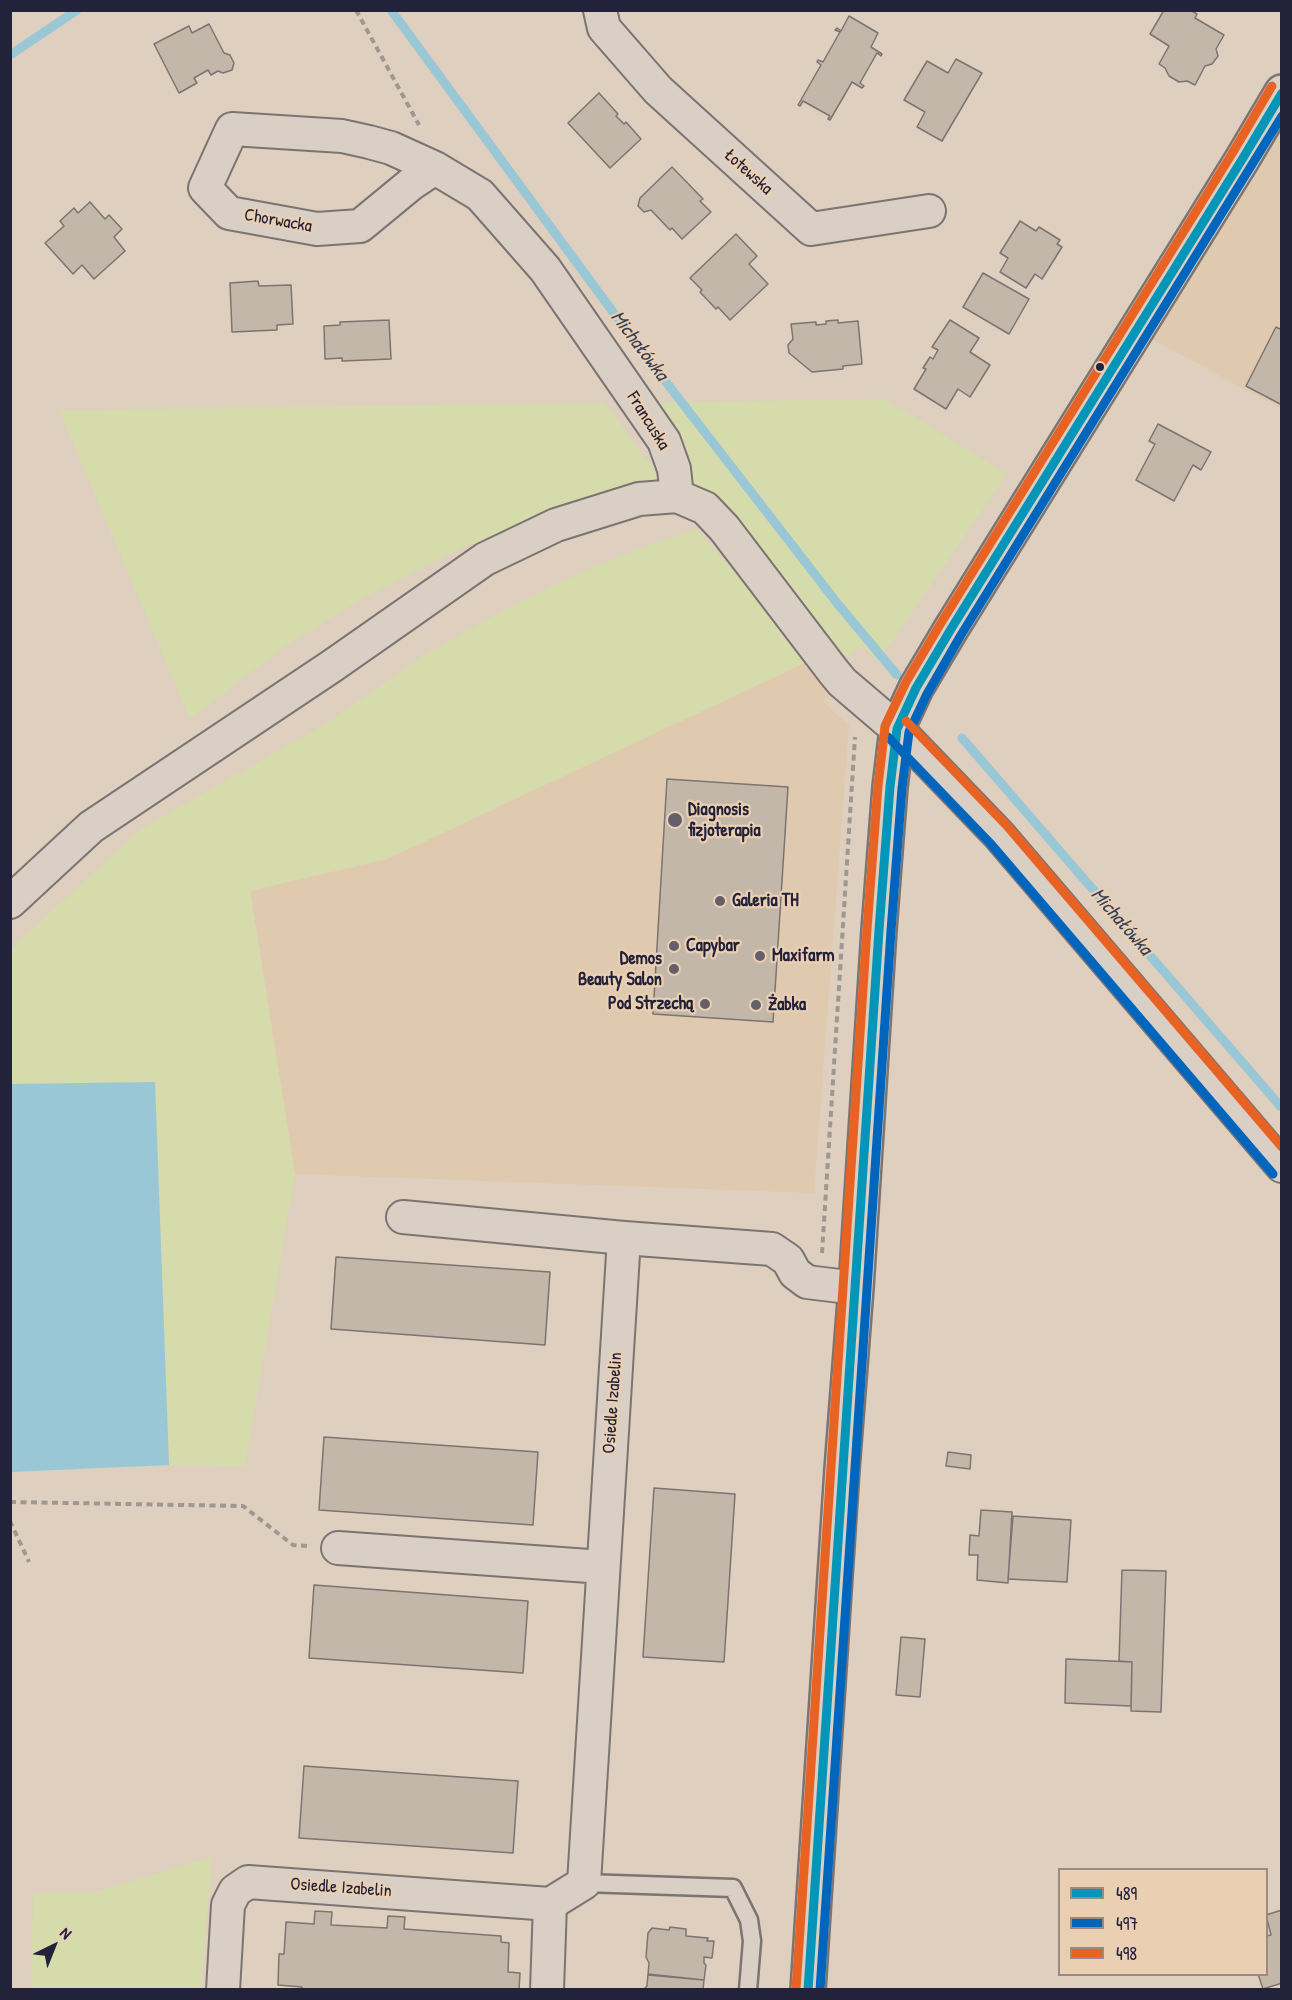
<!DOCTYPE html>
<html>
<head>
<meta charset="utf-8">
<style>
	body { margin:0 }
	#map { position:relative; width:1292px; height:2000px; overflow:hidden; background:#decfbf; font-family:"Patrick Hand",sans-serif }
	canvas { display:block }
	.frame { position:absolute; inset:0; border:12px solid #22223b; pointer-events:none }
	.legend { position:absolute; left:1058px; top:1868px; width:210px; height:108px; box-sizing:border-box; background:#ebcfb2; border:2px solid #9b8a82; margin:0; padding:8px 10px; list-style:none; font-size:18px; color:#22223b }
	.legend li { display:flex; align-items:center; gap:12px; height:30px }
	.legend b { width:30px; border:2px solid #9b8a82 }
	.north { position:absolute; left:24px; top:1916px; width:60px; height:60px; -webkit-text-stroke:4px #ebcfb2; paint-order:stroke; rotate:43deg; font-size:16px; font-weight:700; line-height:24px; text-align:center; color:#22223b }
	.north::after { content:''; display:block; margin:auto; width:21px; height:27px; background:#22223b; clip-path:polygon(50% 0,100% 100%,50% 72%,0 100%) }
</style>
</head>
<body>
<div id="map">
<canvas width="1292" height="2000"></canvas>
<div class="frame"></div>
<ul class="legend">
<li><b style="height:8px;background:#0595b8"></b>489</li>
<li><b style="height:8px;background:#0065bd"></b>497</li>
<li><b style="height:8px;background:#e86223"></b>498</li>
</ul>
<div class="north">N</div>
</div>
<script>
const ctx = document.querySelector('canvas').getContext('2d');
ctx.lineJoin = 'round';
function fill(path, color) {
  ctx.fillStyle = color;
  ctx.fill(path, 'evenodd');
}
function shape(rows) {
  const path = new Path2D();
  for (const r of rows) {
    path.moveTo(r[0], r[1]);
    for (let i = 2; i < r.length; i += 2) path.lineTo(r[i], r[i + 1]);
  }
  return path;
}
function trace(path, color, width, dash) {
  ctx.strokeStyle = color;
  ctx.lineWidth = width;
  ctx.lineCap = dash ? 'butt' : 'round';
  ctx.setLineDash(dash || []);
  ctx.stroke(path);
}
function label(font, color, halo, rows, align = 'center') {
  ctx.font = font + ' "Patrick Hand",sans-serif';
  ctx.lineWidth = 4.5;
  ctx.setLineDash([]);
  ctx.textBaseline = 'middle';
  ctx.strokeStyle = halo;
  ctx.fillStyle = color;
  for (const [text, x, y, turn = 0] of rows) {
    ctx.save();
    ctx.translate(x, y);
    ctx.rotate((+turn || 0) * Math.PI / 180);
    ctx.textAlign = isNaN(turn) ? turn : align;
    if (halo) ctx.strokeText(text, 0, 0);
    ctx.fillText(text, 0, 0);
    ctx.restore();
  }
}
fill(shape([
	[1281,123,1281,409,1150,338],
	[811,660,833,691,823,702,849,725,814,1193,295,1174,250,890,387,859]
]), '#dfcab0');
fill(shape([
	[885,399,1007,474,892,642,877,661,864,646,835,664,620,403],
	[605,403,660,478,617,489,459,549,360,600,285,646,190,719,59,410],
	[697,529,811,660,387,859,250,891,295,1174,245,1466,169,1465,155,1082,11,1084,10,952,16,944,141,829,324,725,421,657,502,611,567,579,645,546],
	[212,1857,201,1989,31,1989,33,1893,91,1893]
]), '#d5dbab');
fill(shape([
	[155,1082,169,1465,11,1472,11,1084]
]), '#9ac7d5');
trace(shape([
	[391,10,635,342,837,603,897,675],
	[10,55,77,10],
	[962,738,1281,1107]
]), '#9ac7d5', 9);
const building = shape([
	[1164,10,1190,10,1197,14,1195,18,1224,35,1216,49,1218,56,1212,64,1205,66,1195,85,1187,81,1179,82,1169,76,1165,68,1159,64,1169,46,1150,34,1164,10],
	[849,16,878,33,871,47,882,54,881,56,877,53,860,83,864,86,862,88,852,82,830,120,828,119,830,116,803,101,800,106,798,105,821,65,817,62,818,60,823,62,840,32,835,30,837,28,841,31,849,16],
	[209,24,224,53,230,55,234,63,232,70,223,73,218,71,211,75,208,70,194,78,197,83,179,93,154,44,189,26,192,33,209,24],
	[956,59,982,73,942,141,917,127,925,112,904,100,927,61,948,73,956,59],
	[599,93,618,114,616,116,624,124,626,122,641,139,610,168,568,123,599,93],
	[672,167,703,199,700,201,711,212,682,239,672,228,670,230,651,210,644,212,638,206,640,198,672,167],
	[90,202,105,219,109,215,122,229,114,237,125,251,94,279,82,265,73,274,45,243,64,226,60,221,74,208,78,213,90,202],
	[1020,221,1036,231,1039,227,1060,240,1057,244,1062,247,1042,279,1035,274,1026,288,1000,272,1008,258,1000,253,1020,221],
	[736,234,757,256,749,264,768,284,730,320,718,307,716,309,700,292,702,290,690,278,736,234],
	[983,273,1029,299,1009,334,963,307,983,273],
	[258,281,259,286,291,285,293,324,277,325,277,330,232,332,230,283,258,281],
	[389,320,391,359,342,361,342,358,325,359,324,326,340,325,340,322,389,320],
	[838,320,838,323,858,321,862,364,843,366,843,369,812,372,789,353,788,345,793,339,791,324,816,322,816,325,826,324,826,321,838,320],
	[950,320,979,338,970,352,990,365,970,397,958,389,946,409,914,389,926,369,923,368,930,357,933,359,938,350,932,347,950,320],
	[1276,327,1282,330,1282,405,1246,386,1276,327],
	[1158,424,1211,452,1201,470,1193,465,1174,501,1136,480,1155,444,1149,441,1158,424],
	[667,779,788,787,773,1022,653,1014,667,779],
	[336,1257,550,1272,545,1345,331,1329,336,1257],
	[324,1437,538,1452,533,1525,319,1510,324,1437],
	[948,1452,971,1455,970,1469,946,1466,948,1452],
	[654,1488,735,1494,724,1662,643,1657,654,1488],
	[981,1510,1012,1512,1008,1583,977,1580,978,1555,969,1555,970,1535,979,1536,981,1510],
	[1013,1516,1071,1520,1067,1582,1008,1579,1013,1516],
	[1122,1570,1166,1571,1161,1712,1131,1711,1132,1662,1119,1661,1122,1570],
	[314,1585,528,1601,523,1673,309,1658,314,1585],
	[901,1637,925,1639,920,1697,896,1695,901,1637],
	[1066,1659,1132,1662,1131,1706,1065,1703,1066,1659],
	[304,1766,518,1781,513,1853,299,1838,304,1766],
	[1282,1910,1282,1983,1263,1989,1258,1974,1266,1974,1266,1936,1271,1935,1266,1915,1282,1910],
	[315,1911,332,1912,331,1925,387,1928,388,1916,405,1917,404,1929,501,1936,501,1942,509,1943,508,1972,520,1973,519,1990,302,1990,302,1987,278,1985,279,1954,284,1954,286,1922,314,1924,315,1911],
	[670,1927,686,1929,686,1936,708,1938,707,1941,714,1941,712,1958,704,1957,704,1963,706,1965,704,1980,648,1975,649,1963,646,1957,648,1933,652,1928,669,1930,670,1927],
	[648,1974,704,1980,703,1990,643,1990,647,1986,648,1974]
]);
fill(building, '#c3b7a9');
trace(building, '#7b7472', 1.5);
const service = shape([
	[584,1883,733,1888,749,1920,752,1941,748,1990]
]);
const minor = shape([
	[600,10,604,28,658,90,811,229,929,211],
	[435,168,411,184,360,226,317,229,229,213,205,188,232,129,342,136,369,142,391,148,435,168,480,195,545,269,664,441,674,469,677,496],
	[10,902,91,827,332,666,485,559,556,525,639,499,677,496,705,508,724,528,833,671,842,682,897,729,999,835,1282,1166],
	[403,1217,624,1238,772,1249,788,1260,795,1273,807,1282,856,1288],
	[338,1548,603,1567],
	[223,1990,228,1905,235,1891,248,1882,550,1904,584,1883,624,1238],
	[547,1990,550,1904]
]);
const tertiary = shape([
	[808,1990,842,1469,856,1288,879,930,890,787,897,729,916,688,951,629,1243,158,1282,92]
]);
trace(service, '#7b7472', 21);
trace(minor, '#7b7472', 36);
trace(tertiary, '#7b7472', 38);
trace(shape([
	[356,10,419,125],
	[822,1253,855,737],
	[10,1502,243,1506,293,1545,307,1546],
	[10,1521,29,1562]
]), '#9e9792', 4, [6, 4.5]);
trace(service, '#d9cfc4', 16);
trace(minor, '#d9cfc4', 32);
trace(tertiary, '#d9cfc4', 33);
trace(shape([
	[808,1990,879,930,890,787,897,729,916,688,951,629,1243,158,1282,93]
]), '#0595b8', 9);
trace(shape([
	[888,737,990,843,1273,1174],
	[820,1990,891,931,902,788,909,732,927,694,961,635,1282,116]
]), '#0065bd', 9);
trace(shape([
	[906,721,1008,827,1282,1147],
	[796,1989,867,929,878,786,885,726,906,682,941,623,1233,152,1272,86]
]), '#e86223', 9);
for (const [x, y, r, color] of [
	[1100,367,5,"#22223b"],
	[675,820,8,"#645f69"],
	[720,901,6,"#645f69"],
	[674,946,6,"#645f69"],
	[760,956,6,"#645f69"],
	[674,969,6,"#645f69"],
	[705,1004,6,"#645f69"],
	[756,1005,6,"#645f69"]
]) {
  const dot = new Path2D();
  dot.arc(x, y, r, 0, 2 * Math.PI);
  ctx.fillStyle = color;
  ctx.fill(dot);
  trace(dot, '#ebcfb2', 2);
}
label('18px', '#22223b', '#ebcfb2', [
	["Łotewska",748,172,42],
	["Chorwacka",278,221,10],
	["Francuska",648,421,58],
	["Osiedle Izabelin",613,1403,-86],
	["Osiedle Izabelin",341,1888,4]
]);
label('bold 18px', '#22223b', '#ebcfb2', [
	["Diagnosis",688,810],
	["fizjoterapia",688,831],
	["Galeria TH",732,901],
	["Capybar",686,946],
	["Maxifarm",772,956],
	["Demos",662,959,"right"],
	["Beauty Salon",662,980,"right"],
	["Pod Strzechą",693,1004,"right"],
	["Żabka",768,1005]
], 'left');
label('italic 20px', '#34425c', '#ebcfb2', [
	["Michałówka",639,346,53],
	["Michałówka",1121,922,49]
]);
</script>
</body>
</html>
